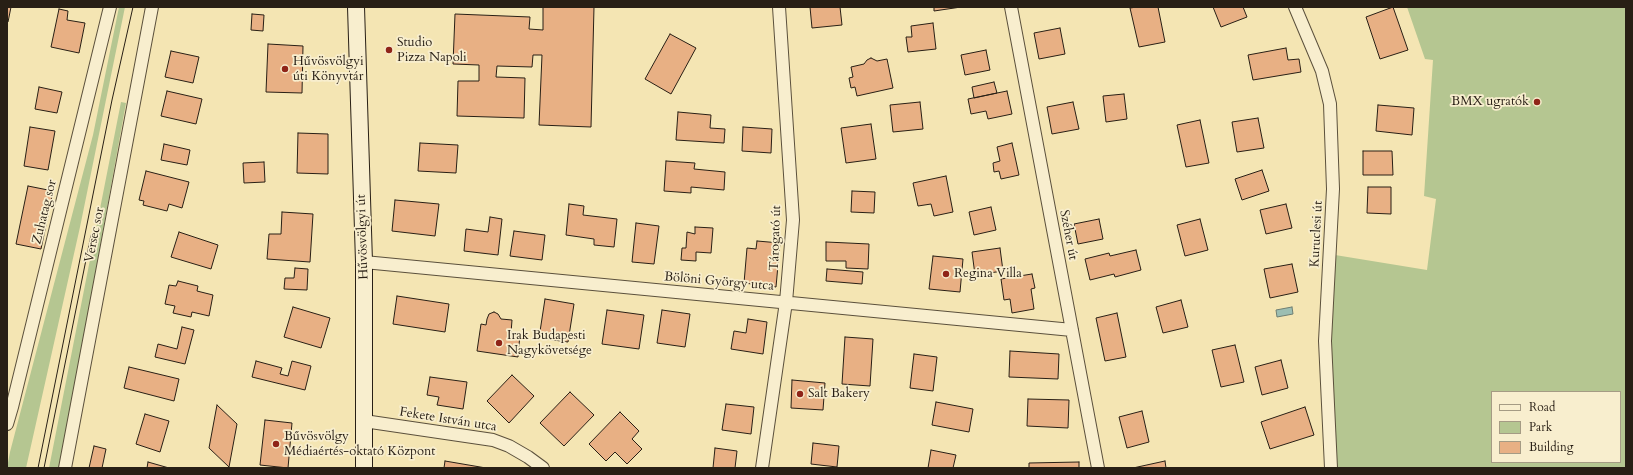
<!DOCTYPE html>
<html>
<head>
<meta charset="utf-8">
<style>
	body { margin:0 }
	#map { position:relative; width:1633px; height:475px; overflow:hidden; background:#f4e5b3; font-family:Cardo,serif }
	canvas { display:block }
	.frame { position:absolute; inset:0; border:8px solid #281f15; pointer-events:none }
	.legend { position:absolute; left:1491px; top:391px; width:130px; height:72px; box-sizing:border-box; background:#f8eece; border:1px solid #a59b84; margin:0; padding:5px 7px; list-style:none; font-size:12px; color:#281f15 }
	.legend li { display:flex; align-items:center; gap:8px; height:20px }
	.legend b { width:20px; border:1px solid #a59b84 }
</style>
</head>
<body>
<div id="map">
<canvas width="1633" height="475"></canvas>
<div class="frame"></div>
<ul class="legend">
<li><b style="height:5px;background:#f8eece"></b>Road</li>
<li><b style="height:11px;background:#b5c691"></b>Park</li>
<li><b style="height:11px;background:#e8b084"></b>Building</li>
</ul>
</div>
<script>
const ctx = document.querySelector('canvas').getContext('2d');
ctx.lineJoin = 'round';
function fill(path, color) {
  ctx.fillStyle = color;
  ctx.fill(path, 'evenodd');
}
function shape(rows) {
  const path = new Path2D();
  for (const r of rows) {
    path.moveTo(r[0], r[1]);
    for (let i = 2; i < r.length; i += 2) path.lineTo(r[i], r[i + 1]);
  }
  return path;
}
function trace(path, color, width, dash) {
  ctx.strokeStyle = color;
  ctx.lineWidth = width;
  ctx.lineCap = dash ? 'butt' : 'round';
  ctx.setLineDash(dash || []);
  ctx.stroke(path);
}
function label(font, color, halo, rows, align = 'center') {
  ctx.font = font + ' Cardo,serif';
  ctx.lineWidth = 3.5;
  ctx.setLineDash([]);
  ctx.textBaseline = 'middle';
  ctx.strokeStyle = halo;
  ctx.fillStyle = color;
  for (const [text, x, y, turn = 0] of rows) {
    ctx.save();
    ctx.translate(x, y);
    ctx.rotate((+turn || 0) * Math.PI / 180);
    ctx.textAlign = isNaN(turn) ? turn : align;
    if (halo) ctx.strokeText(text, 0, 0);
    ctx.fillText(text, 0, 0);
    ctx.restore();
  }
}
fill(shape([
	[119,7,125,7,80,227,26,468,7,468,10,452,93,135],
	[1407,7,1626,7,1626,468,1331,468,1329,254,1427,270,1436,199,1424,196,1433,60,1425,59],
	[1492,392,1620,392,1620,462,1492,462],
	[121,102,126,103,60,468,49,468]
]), '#b5c691');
const water = shape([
	[1292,307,1293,314,1277,317,1276,310,1292,307]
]);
fill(water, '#9cbeb2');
trace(water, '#6e7e73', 1);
const building = shape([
	[7,7,11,7,8,22,7,22,7,7],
	[543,7,594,7,591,127,539,125,542,55,533,55,532,67,497,66,496,77,525,78,524,118,457,116,458,81,479,81,479,65,453,64,455,14,530,17,529,29,543,30,543,7],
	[810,7,840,7,842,25,812,28,810,7],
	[934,7,961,7,934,11,934,7],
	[1137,7,1158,7,1165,42,1139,47,1130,8,1137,7],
	[1213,7,1243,7,1247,17,1221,27,1213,7],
	[1393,7,1408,50,1380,59,1366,17,1393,7],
	[59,9,68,11,67,20,85,23,79,53,51,47,59,9],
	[252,14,264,15,263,31,251,30,252,14],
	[933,23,936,49,908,52,906,37,912,37,911,26,933,23],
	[1060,28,1065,54,1039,59,1034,33,1060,28],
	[670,34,696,48,671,94,645,79,670,34],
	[268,44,303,46,302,93,266,92,268,44],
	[1286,48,1288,60,1299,59,1301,72,1253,80,1248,55,1286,48],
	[986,50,990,70,965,75,961,55,986,50],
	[171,51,199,57,193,83,165,77,171,51],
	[871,58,877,61,887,59,893,88,857,96,855,87,851,88,849,78,853,77,851,67,864,64,867,60,871,58],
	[994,82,997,93,974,98,972,87,994,82],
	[39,87,62,92,57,113,35,109,39,87],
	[167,91,202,99,196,124,161,116,167,91],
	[1007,91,1012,114,988,119,986,111,971,114,968,99,1007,91],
	[1124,94,1127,119,1106,122,1103,96,1124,94],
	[920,102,923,129,893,132,890,105,920,102],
	[1073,102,1079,129,1052,134,1047,107,1073,102],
	[1378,105,1414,108,1412,135,1376,131,1378,105],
	[678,112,711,115,710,128,725,129,724,143,676,140,678,112],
	[1258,118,1264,148,1237,152,1232,122,1258,118],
	[1200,120,1209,163,1186,167,1177,125,1200,120],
	[871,124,876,159,846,163,841,128,871,124],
	[30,127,55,131,48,170,24,166,30,127],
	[743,127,772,129,771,153,742,151,743,127],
	[298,133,328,134,328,174,297,173,298,133],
	[420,143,458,145,456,173,418,171,420,143],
	[1012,143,1019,175,1001,179,999,171,994,172,993,163,1000,161,997,147,1012,143],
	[164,144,190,150,187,165,161,160,164,144],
	[1363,151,1392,151,1393,175,1363,175,1363,151],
	[666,161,695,163,694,169,725,172,724,190,691,187,691,193,664,191,666,161],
	[264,162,265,182,244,183,243,163,264,162],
	[1262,170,1269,191,1242,200,1235,179,1262,170],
	[146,171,189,182,182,208,169,204,167,211,143,205,144,201,139,200,146,171],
	[946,176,953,212,934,216,931,204,918,206,913,183,946,176],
	[28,186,53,191,41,249,16,244,28,186],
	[1368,187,1391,187,1391,214,1367,213,1368,187],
	[852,191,875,192,874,213,851,212,852,191],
	[395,200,439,204,435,236,392,231,395,200],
	[569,204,584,206,583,215,617,219,614,247,594,245,594,239,566,235,569,204],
	[1286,204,1292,228,1266,234,1260,210,1286,204],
	[991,207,996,230,974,235,969,212,991,207],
	[282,212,313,214,310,262,267,259,269,234,281,234,282,212],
	[490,217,502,219,498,255,464,251,466,229,488,232,490,217],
	[1099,219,1103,239,1078,244,1074,224,1099,219],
	[1200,219,1208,250,1185,256,1177,225,1200,219],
	[636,223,659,226,654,264,632,262,636,223],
	[695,227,713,228,711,253,696,252,696,261,681,260,682,248,686,248,687,232,695,234,695,227],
	[514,231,545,235,542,260,510,256,514,231],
	[179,232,218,245,211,269,171,257,179,232],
	[757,241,780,243,776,287,744,283,747,248,756,249,757,241],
	[826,242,869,244,868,269,846,268,846,261,826,261,826,242],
	[1000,248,1003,271,975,275,972,252,1000,248],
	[1136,250,1141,270,1115,277,1114,274,1090,280,1085,259,1109,253,1110,256,1136,250],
	[933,256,963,259,960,292,929,289,933,256],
	[1292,264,1298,292,1270,298,1264,269,1292,264],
	[295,268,308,269,307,290,284,289,285,278,294,278,295,268],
	[827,269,863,272,862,284,826,281,827,269],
	[1032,274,1035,288,1031,289,1034,309,1012,313,1010,299,1004,300,1001,279,1032,274],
	[178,281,198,286,197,291,213,295,209,316,192,312,191,317,173,313,175,306,165,304,169,285,176,286,178,281],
	[397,296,449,304,445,332,393,324,397,296],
	[545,299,574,304,568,342,539,338,545,299],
	[1181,300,1188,327,1163,333,1156,307,1181,300],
	[293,307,330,318,321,348,284,337,293,307],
	[607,310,644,315,639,349,602,344,607,310],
	[662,310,690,314,685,347,657,343,662,310],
	[494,312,498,314,501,319,512,320,511,333,520,334,518,357,477,351,481,324,486,325,487,319,489,314,494,312],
	[1117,313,1126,357,1105,361,1096,318,1117,313],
	[748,319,767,322,763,354,731,349,734,331,746,333,748,319],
	[182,327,194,330,185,364,155,357,158,344,177,349,182,327],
	[845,337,873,339,870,386,842,384,845,337],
	[1235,345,1244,382,1221,387,1212,350,1235,345],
	[1010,351,1059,354,1058,379,1009,377,1010,351],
	[914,354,937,357,933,391,910,388,914,354],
	[1281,360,1288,388,1262,395,1255,367,1281,360],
	[256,361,282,368,280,374,288,376,292,361,311,366,305,390,252,377,256,361],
	[129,367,179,379,174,401,124,388,129,367],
	[512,375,534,396,509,423,487,401,512,375],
	[430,377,467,382,463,409,437,405,439,397,427,395,430,377],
	[792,380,825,383,823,410,791,408,792,380],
	[570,392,594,415,564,446,540,423,570,392],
	[1028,399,1069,400,1068,428,1027,426,1028,399],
	[936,402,973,409,969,432,932,425,936,402],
	[726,404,754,407,751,434,722,430,726,404],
	[217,405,237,424,229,467,209,448,217,405],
	[1305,407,1314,435,1270,449,1261,422,1305,407],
	[1142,411,1149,442,1127,448,1119,417,1142,411],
	[620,412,639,431,632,439,642,449,627,464,615,452,606,461,589,444,620,412],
	[145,414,169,421,160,452,136,444,145,414],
	[265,420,292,423,288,468,260,465,265,420],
	[813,443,839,446,837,467,811,464,813,443],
	[94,446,106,449,102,468,89,468,94,446],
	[715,448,737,451,735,468,713,468,715,448],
	[931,450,956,455,953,468,928,468,931,450],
	[445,461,486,468,444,468,445,461],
	[1165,461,1166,468,1133,468,1165,461],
	[148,462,169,468,147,468,148,462],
	[1079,462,1079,468,1029,468,1029,463,1079,462]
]);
fill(building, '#e8b084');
trace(building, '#281f15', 1);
const street = shape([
	[1011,7,1098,468],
	[1295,7,1322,71,1330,104,1333,189,1325,341,1331,468],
	[364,262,1072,330],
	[364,421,493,440,509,446,528,457,543,468],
	[7,424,12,407,110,7],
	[65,468,152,7],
	[762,468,786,302,793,220,779,7]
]);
const secondary = shape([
	[356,7,364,262,364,468]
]);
trace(street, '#5b503c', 14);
trace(secondary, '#281f15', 18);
trace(street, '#f8eece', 12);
trace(secondary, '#f8eece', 16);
trace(shape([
	[38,468,112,100,133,7],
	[44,468,91,235]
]), '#281f15', 1);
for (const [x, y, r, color] of [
	[389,50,4,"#8f2418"],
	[285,69,4,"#8f2418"],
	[1537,102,4,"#8f2418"],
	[946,274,4,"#8f2418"],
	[499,343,4,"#8f2418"],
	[800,394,4,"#8f2418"],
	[276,444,4,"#8f2418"]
]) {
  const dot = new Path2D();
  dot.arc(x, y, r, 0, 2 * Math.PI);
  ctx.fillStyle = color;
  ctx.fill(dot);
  trace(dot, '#f8eece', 1.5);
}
label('13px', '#281f15', '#f8eece', [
	["Studio",397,43],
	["Pizza Napoli",397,58],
	["Hűvösvölgyi",293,62],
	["úti Könyvtár",293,77],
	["BMX ugratók",1529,102,"right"],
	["Regina Villa",954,274],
	["Irak Budapesti",507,336],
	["Nagykövetsége",507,351],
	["Salt Bakery",808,394],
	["Bűvösvölgy",284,437],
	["Médiaértés-oktató Központ",284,452]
], 'left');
label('13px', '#281f15', '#f8eece', [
	["Zuhatag sor",45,212,-76],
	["Kuruclesi út",1317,234,-87],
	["Versec sor",95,235,-79],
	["Széher út",1068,235,79],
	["Hűvösvölgyi út",363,237,-92],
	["Tárogató út",776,238,-88],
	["Bölöni György utca",719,282,5],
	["Fekete István utca",448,420,9]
]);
</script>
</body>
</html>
